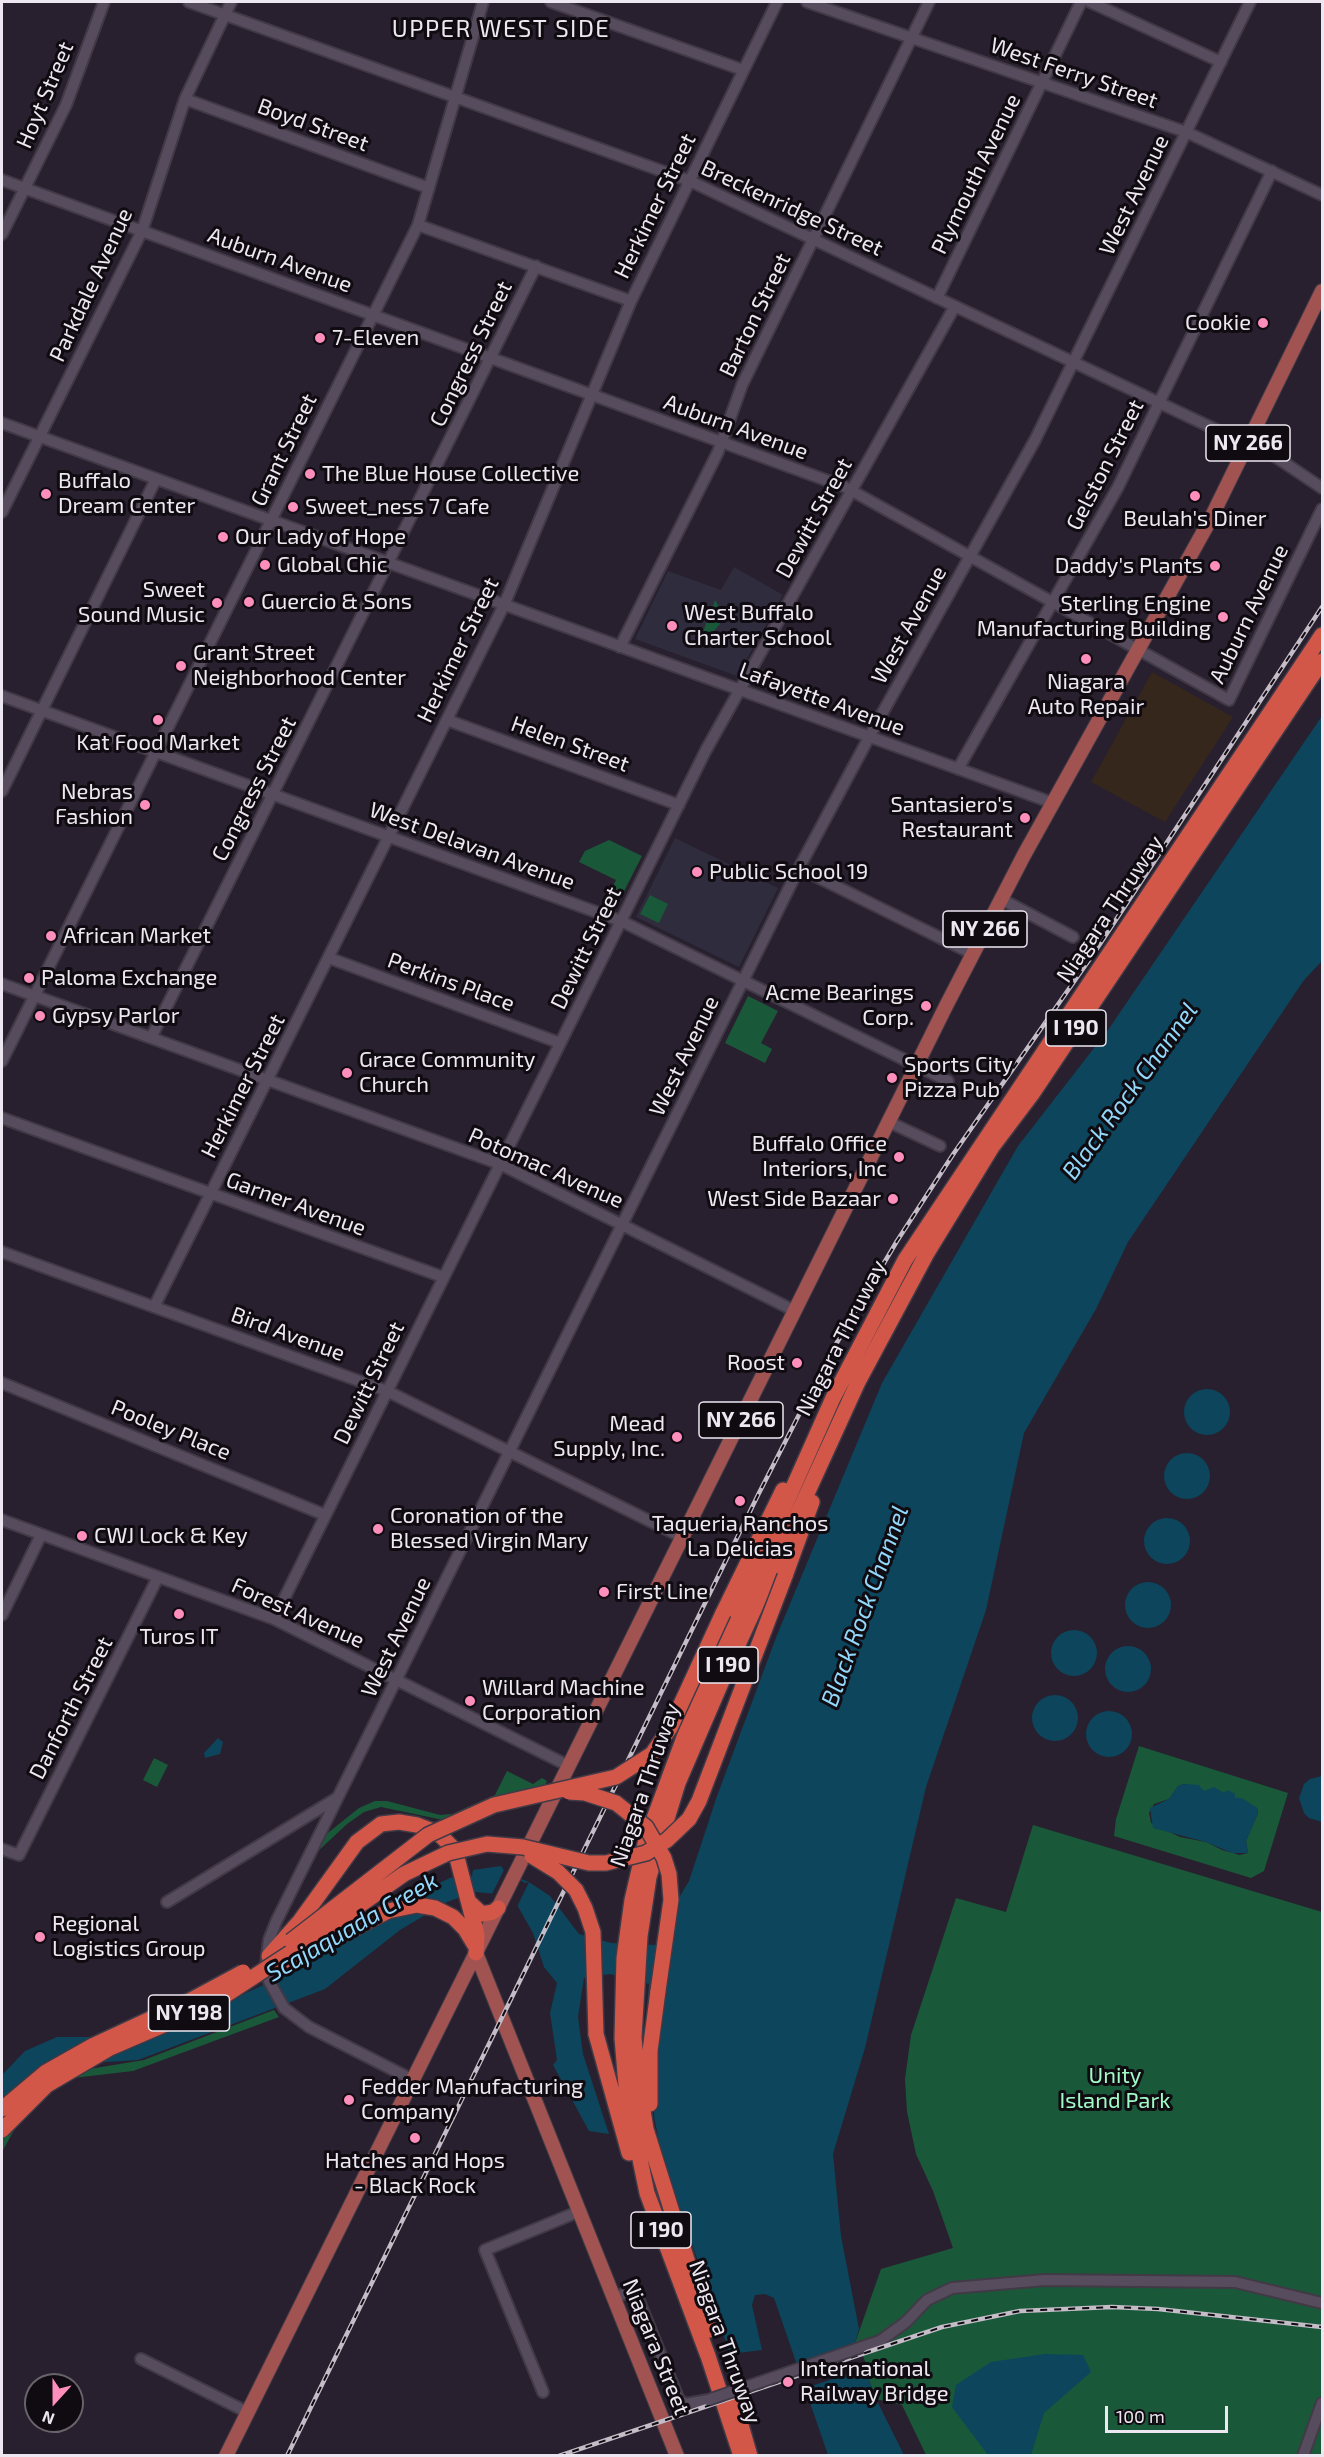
<!DOCTYPE html>
<html>
<head>
<meta charset="utf-8">
<style>
	body { margin:0 }
	#map { position:relative; width:1324px; height:2457px; overflow:hidden; background:#28202e; font-family:"Exo 2",sans-serif }
	canvas { display:block }
	.frame { position:absolute; inset:0; border:3px solid #ede7f1; pointer-events:none }
	.north { position:absolute; left:24px; top:2373px; width:60px; height:60px; box-sizing:border-box; background:#0f0b11; border:2px solid #68636b; border-radius:50%; rotate:201deg; font-size:16px; font-weight:700; line-height:24px; text-align:center; color:#ede7f1 }
	.north::after { content:''; display:block; margin:auto; width:21px; height:27px; background:#fe8ebb; clip-path:polygon(50% 0,100% 100%,50% 72%,0 100%) }
	.scale { position:absolute; left:1105px; top:2406px; width:123px; height:27px; box-sizing:border-box; border:3px solid #ede7f1; border-top:0; padding-left:8px; font-size:18px; line-height:21px; white-space:nowrap; color:#ede7f1; -webkit-text-stroke:4px #0f0b11; paint-order:stroke }
</style>
</head>
<body>
<div id="map">
<canvas width="1324" height="2457"></canvas>
<div class="frame"></div>
<div class="north">N</div>
<div class="scale">100 m</div>
</div>
<script>
const ctx = document.querySelector('canvas').getContext('2d');
ctx.lineJoin = 'round';
function fill(path, color) {
  ctx.fillStyle = color;
  ctx.fill(path, 'evenodd');
}
function shape(rows) {
  const path = new Path2D();
  for (const r of rows) {
    if (r.length === 3) {
      path.moveTo(r[0] + r[2], r[1]);
      path.arc(r[0], r[1], r[2], 0, 2 * Math.PI);
      continue;
    }
    path.moveTo(r[0], r[1]);
    for (let i = 2; i < r.length; i += 2) path.lineTo(r[i], r[i + 1]);
  }
  return path;
}
function trace(path, color, width, dash) {
  ctx.strokeStyle = color;
  ctx.lineWidth = width;
  ctx.lineCap = dash ? 'butt' : 'round';
  ctx.setLineDash(dash || []);
  ctx.stroke(path);
}
function label(font, color, halo, rows, align = 'center') {
  ctx.font = font + ' "Exo 2",sans-serif';
  ctx.lineWidth = 6;
  ctx.setLineDash([]);
  ctx.textBaseline = 'middle';
  ctx.strokeStyle = halo;
  ctx.fillStyle = color;
  for (const [text, x, y, turn = 0] of rows) {
    ctx.save();
    ctx.translate(x, y);
    ctx.rotate((+turn || 0) * Math.PI / 180);
    ctx.textAlign = isNaN(turn) ? turn : align;
    if (halo) ctx.strokeText(text, 0, 0);
    ctx.fillText(text, 0, 0);
    ctx.restore();
  }
}
fill(shape([
	[1152,672,1233,717,1165,822,1091,782]
]), '#36271c');
fill(shape([
	[734,567,783,595,737,676,635,639,668,571,721,590],
	[675,838,778,888,739,967,636,917]
]), '#2f2c3d');
fill(shape([
	[715,600,721,610,720,624,713,632,703,632],
	[609,840,642,856,616,907,604,903,616,880,579,862,585,851],
	[650,895,668,904,659,923,640,914],
	[748,996,778,1011,761,1043,772,1049,765,1063,725,1043],
	[1139,1746,1288,1793,1264,1871,1251,1878,1114,1836,1116,1819],
	[1184,1784,1204,1791,1224,1793,1228,1791,1235,1798,1257,1808,1258,1813,1246,1841,1248,1853,1240,1855,1222,1850,1206,1842,1180,1837,1151,1823,1149,1813,1154,1804,1169,1799,1178,1786],
	[154,1758,168,1765,157,1787,143,1780],
	[507,1771,533,1784,542,1778,547,1781,545,1785,496,1800,450,1819,443,1820,381,1807,364,1812,347,1824,316,1853,324,1836,359,1808,375,1801,387,1801,440,1815,452,1814,495,1795],
	[1033,1825,1322,1912,1322,2455,926,2455,902,2405,876,2399,855,2343,881,2269,953,2248,933,2191,916,2154,907,2112,905,2079,911,2035,956,1898,1006,1912],
	[274,2010,279,2017,133,2071,73,2078,51,2088,24,2112,2,2152,2,2136,59,2074,144,2060]
]), '#1a583a');
fill(shape([
	[1322,716,1322,961,1304,980,1128,1242,1096,1309,1024,1433,986,1610,926,1787,865,2048,833,2154,841,2236,859,2329,855,2343,876,2399,904,2455,828,2455,774,2298,765,2294,755,2295,752,2305,762,2350,730,2354,662,2157,654,2116,655,2051,644,2050,649,1984,610,1974,584,1978,578,2017,583,2054,609,2134,589,2131,553,2065,557,2060,550,2013,557,1983,544,1967,533,1933,516,1903,497,1894,475,1892,447,1902,400,1930,325,1989,138,2060,75,2064,2,2101,2,2075,25,2051,57,2037,103,2037,186,2018,237,1997,303,1967,405,1899,452,1877,454,1880,472,1876,473,1870,501,1866,506,1873,529,1882,550,1896,579,1934,611,1943,656,1945,668,1941,680,1896,689,1881,717,1796,777,1635,882,1383,1018,1146,1108,1030],
	[1207,1412,23],
	[1187,1476,23],
	[1167,1541,23],
	[1148,1605,23],
	[1074,1653,23],
	[1128,1669,23],
	[1055,1718,23],
	[1109,1734,23],
	[218,1738,223,1742,220,1754,205,1758,204,1753],
	[1322,1776,1322,1822,1309,1818,1304,1813,1299,1798,1304,1784,1310,1779],
	[1184,1784,1199,1785,1204,1791,1214,1787,1224,1793,1228,1790,1235,1794,1235,1798,1242,1798,1257,1808,1258,1813,1246,1841,1248,1853,1232,1853,1206,1842,1153,1828,1150,1808,1169,1799,1178,1786],
	[1045,2354,1083,2355,1091,2372,1044,2413,1031,2455,988,2455,952,2407,956,2385,991,2362]
]), '#0c455c');
fill(shape([
	[504,1870,525,1883,529,1882,517,1907,515,1903,497,1894,491,1896],
	[859,2345,867,2367,803,2389,795,2367]
]), '#28202e');
const minor = shape([
	[189,2,690,181,1238,440,1261,447,1322,488],
	[551,2,743,70],
	[807,2,1186,132,1322,195],
	[1090,2,1221,62],
	[185,99,429,188],
	[2,180,845,487,1229,700,1322,509],
	[418,225,631,301],
	[2,234,66,105,104,2],
	[937,298,1081,2],
	[2,423,1053,803],
	[2,512,142,231,185,99,231,2],
	[620,647,718,452,742,385,929,2],
	[2,696,621,921,948,1081],
	[447,720,679,805],
	[958,769,1118,487,1272,171],
	[2,791,156,479],
	[799,868,973,954],
	[1001,899,1073,937],
	[329,958,560,1043],
	[2,984,500,1164,795,1311],
	[151,1038,536,266],
	[2,1061,418,225,483,2],
	[2,1118,443,1277],
	[889,1122,940,1146],
	[2,1252,387,1391,682,1537],
	[154,1307,504,605,631,301,777,2],
	[2,1383,325,1515],
	[2,1520,274,1619,569,1766],
	[2,1615,41,1535],
	[274,1619,706,750,955,306],
	[2,1849,19,1855,158,1577],
	[167,1902,337,1798],
	[413,2080,309,2027,284,2008,269,1981,266,1964,269,1940,276,1922,799,868,874,728,1035,440,1250,2],
	[614,2298,628,2292,637,2296,679,2400,686,2404,708,2400],
	[862,2347,880,2341,906,2322,927,2300,952,2288,1045,2280,1235,2282,1322,2303],
	[141,2359,247,2412],
	[543,2392,485,2250,580,2211],
	[1303,2456,1322,2403]
]);
const major = shape([
	[476,1953,677,2456],
	[226,2456,946,1006,1024,855,1210,520,1322,291]
]);
const highway = shape([
	[785,1576,812,1502],
	[723,1613,783,1490],
	[469,1902,482,1914,493,1912,498,1908],
	[269,1956,300,1921,357,1842,381,1824,399,1822,417,1825,438,1833,455,1850,477,1935,476,1953],
	[281,1962,307,1953,388,1911,417,1905,435,1908,453,1917,465,1929,474,1944],
	[596,2034,629,2153],
	[650,2104,650,2051,658,1991],
	[709,2330,646,2129,637,2073,634,2037,640,1936,649,1877,678,1783,731,1660,858,1382,927,1253,992,1147,1032,1094,1322,661],
	[735,2404,750,2456],
	[741,2456,708,2356,647,2193,627,2097,622,2038,624,1958,632,1900,646,1840,696,1705,833,1398,905,1260,1322,635]
]);
trace(minor, '#413a46', 14);
trace(major, '#413a46', 16);
trace(highway, '#413a46', 18);
trace(minor, '#564c5d', 10);
trace(major, '#a15351', 14);
trace(highway, '#d35749', 15);
const rail = shape([
	[287,2456,758,1495,829,1356,897,1241,954,1153,1094,953,1322,607],
	[559,2456,942,2327,1020,2311,1112,2307,1158,2309,1322,2327]
]);
trace(rail, '#c4bdc8', 4.5);
trace(rail, '#0f0b11', 2, [7]);
const minorBridge = shape([
	[708,2400,862,2347]
]);
const highwayBridge = shape([
	[569,1792,585,1793,616,1803,646,1827,664,1858,669,1874,671,1900,658,1991],
	[532,1856,558,1872,576,1890,585,1908,593,1932,596,2034],
	[291,1941,428,1835,494,1805,616,1777,652,1754,670,1728,723,1613],
	[2,2109,46,2072,92,2046,191,2000,243,1972],
	[2,2130,47,2085,110,2048,212,2004,316,1936,404,1874,448,1853,487,1844,523,1847,589,1863,606,1863,646,1853,667,1840,689,1819,699,1801,785,1576]
]);
trace(minorBridge, '#413a46', 14, []);
trace(highwayBridge, '#413a46', 18, []);
trace(minorBridge, '#564c5d', 10);
trace(highwayBridge, '#d35749', 15);
for (const [x, y, r, color] of [
	[1263,323,6,"#fe8ebb"],
	[320,338,6,"#fe8ebb"],
	[310,474,6,"#fe8ebb"],
	[46,494,6,"#fe8ebb"],
	[1195,496,6,"#fe8ebb"],
	[293,507,6,"#fe8ebb"],
	[223,537,6,"#fe8ebb"],
	[265,565,6,"#fe8ebb"],
	[1215,566,6,"#fe8ebb"],
	[249,602,6,"#fe8ebb"],
	[217,603,6,"#fe8ebb"],
	[1223,617,6,"#fe8ebb"],
	[672,626,6,"#fe8ebb"],
	[1086,659,6,"#fe8ebb"],
	[181,666,6,"#fe8ebb"],
	[158,720,6,"#fe8ebb"],
	[145,805,6,"#fe8ebb"],
	[1025,818,6,"#fe8ebb"],
	[697,872,6,"#fe8ebb"],
	[51,936,6,"#fe8ebb"],
	[29,978,6,"#fe8ebb"],
	[926,1006,6,"#fe8ebb"],
	[40,1016,6,"#fe8ebb"],
	[347,1073,6,"#fe8ebb"],
	[892,1078,6,"#fe8ebb"],
	[899,1157,6,"#fe8ebb"],
	[893,1199,6,"#fe8ebb"],
	[797,1363,6,"#fe8ebb"],
	[677,1437,6,"#fe8ebb"],
	[740,1501,6,"#fe8ebb"],
	[378,1529,6,"#fe8ebb"],
	[82,1536,6,"#fe8ebb"],
	[604,1592,6,"#fe8ebb"],
	[179,1614,6,"#fe8ebb"],
	[470,1701,6,"#fe8ebb"],
	[40,1937,6,"#fe8ebb"],
	[349,2100,6,"#fe8ebb"],
	[415,2138,6,"#fe8ebb"],
	[788,2382,6,"#fe8ebb"]
]) {
  const dot = new Path2D();
  dot.arc(x, y, r, 0, 2 * Math.PI);
  ctx.fillStyle = color;
  ctx.fill(dot);
  trace(dot, '#0f0b11', 2);
}
for (const [x, y, w] of [
	[1248,443,84],
	[985,929,84],
	[1076,1028,60],
	[741,1420,84],
	[728,1665,60],
	[189,2013,81],
	[661,2230,60]
]) {
  const box = new Path2D();
  box.roundRect(x - w / 2, y - 18, w, 36, 4.5);
  ctx.fillStyle = '#0f0b11';
  ctx.fill(box);
  trace(box, '#ede7f1', 1.5);
}
label('bold 21px', '#ede7f1', null, [
	["NY 266",1248,443],
	["NY 266",985,929],
	["I 190",1076,1028],
	["NY 266",741,1420],
	["I 190",728,1665],
	["NY 198",189,2013],
	["I 190",661,2230]
]);
label('22px', '#ede7f1', '#0f0b11', [
	["West Ferry Street",1074,73,19],
	["Hoyt Street",45,95,-67],
	["Boyd Street",313,125,20],
	["Plymouth Avenue",976,174,-64],
	["West Avenue",1134,195,-64],
	["Herkimer Street",655,206,-64],
	["Breckenridge Street",792,208,25],
	["Auburn Avenue",280,260,20],
	["Parkdale Avenue",91,285,-65],
	["Barton Street",755,315,-64],
	["Congress Street",471,354,-64],
	["Auburn Avenue",736,427,20],
	["Grant Street",284,450,-64],
	["Gelston Street",1105,465,-63],
	["Dewitt Street",814,518,-61],
	["Auburn Avenue",1249,614,-64],
	["West Avenue",909,625,-61],
	["Herkimer Street",458,650,-64],
	["Lafayette Avenue",822,699,20],
	["Helen Street",570,744,20],
	["Congress Street",254,789,-63],
	["West Delavan Avenue",472,846,20],
	["Niagara Thruway",1110,909,-56],
	["Dewitt Street",586,948,-64],
	["Perkins Place",451,982,20],
	["West Avenue",684,1056,-64],
	["Herkimer Street",243,1086,-63],
	["Potomac Avenue",546,1168,24],
	["Garner Avenue",296,1204,20],
	["Bird Avenue",288,1334,20],
	["Niagara Thruway",841,1338,-63],
	["Dewitt Street",369,1383,-64],
	["Pooley Place",171,1430,22],
	["Forest Avenue",298,1613,24],
	["West Avenue",396,1637,-64],
	["Danforth Street",71,1708,-63],
	["Niagara Thruway",645,1785,-71],
	["Niagara Thruway",725,2342,70],
	["Niagara Street",656,2347,68]
]);
label('22px', '#ede7f1', '#0f0b11', [
	["Cookie",1251,323,"right"],
	["7-Eleven",332,338],
	["The Blue House Collective",322,474],
	["Buffalo",58,481],
	["Dream Center",58,506],
	["Sweet_ness 7 Cafe",305,507],
	["Beulah's Diner",1195,519,"center"],
	["Our Lady of Hope",235,537],
	["Global Chic",277,565],
	["Daddy's Plants",1203,566,"right"],
	["Sweet",205,590,"right"],
	["Sound Music",205,615,"right"],
	["Guercio & Sons",261,602],
	["Sterling Engine",1211,604,"right"],
	["Manufacturing Building",1211,629,"right"],
	["West Buffalo",684,613],
	["Charter School",684,638],
	["Grant Street",193,653],
	["Neighborhood Center",193,678],
	["Niagara",1086,682,"center"],
	["Auto Repair",1086,707,"center"],
	["Kat Food Market",158,743,"center"],
	["Nebras",133,792,"right"],
	["Fashion",133,817,"right"],
	["Santasiero's",1013,805,"right"],
	["Restaurant",1013,830,"right"],
	["Public School 19",709,872],
	["African Market",63,936],
	["Paloma Exchange",41,978],
	["Acme Bearings",914,993,"right"],
	["Corp.",914,1018,"right"],
	["Gypsy Parlor",52,1016],
	["Grace Community",359,1060],
	["Church",359,1085],
	["Sports City",904,1065],
	["Pizza Pub",904,1090],
	["Buffalo Office",887,1144,"right"],
	["Interiors, Inc",887,1169,"right"],
	["West Side Bazaar",881,1199,"right"],
	["Roost",785,1363,"right"],
	["Mead",665,1424,"right"],
	["Supply, Inc.",665,1449,"right"],
	["Coronation of the",390,1516],
	["Blessed Virgin Mary",390,1541],
	["Taqueria Ranchos",740,1524,"center"],
	["La Delicias",740,1549,"center"],
	["CWJ Lock & Key",94,1536],
	["First Line",616,1592],
	["Turos IT",179,1637,"center"],
	["Willard Machine",482,1688],
	["Corporation",482,1713],
	["Regional",52,1924],
	["Logistics Group",52,1949],
	["Fedder Manufacturing",361,2087],
	["Company",361,2112],
	["Hatches and Hops",415,2161,"center"],
	["- Black Rock",415,2186,"center"],
	["International",800,2369],
	["Railway Bridge",800,2394]
], 'left');
label('22px', '#a0fbc7', '#0f0b11', [
	["Unity",1115,2076],
	["Island Park",1115,2101]
]);
ctx.letterSpacing = '1.5px';
label('24px', '#ede7f1', '#0f0b11', [
	["UPPER WEST SIDE",501,29]
]);
ctx.letterSpacing = '0px';
label('italic 24px', '#92d8fa', '#0f0b11', [
	["Black Rock Channel",1130,1091,-54],
	["Black Rock Channel",865,1606,-70],
	["Scajaquada Creek",352,1927,-30]
]);
</script>
</body>
</html>
